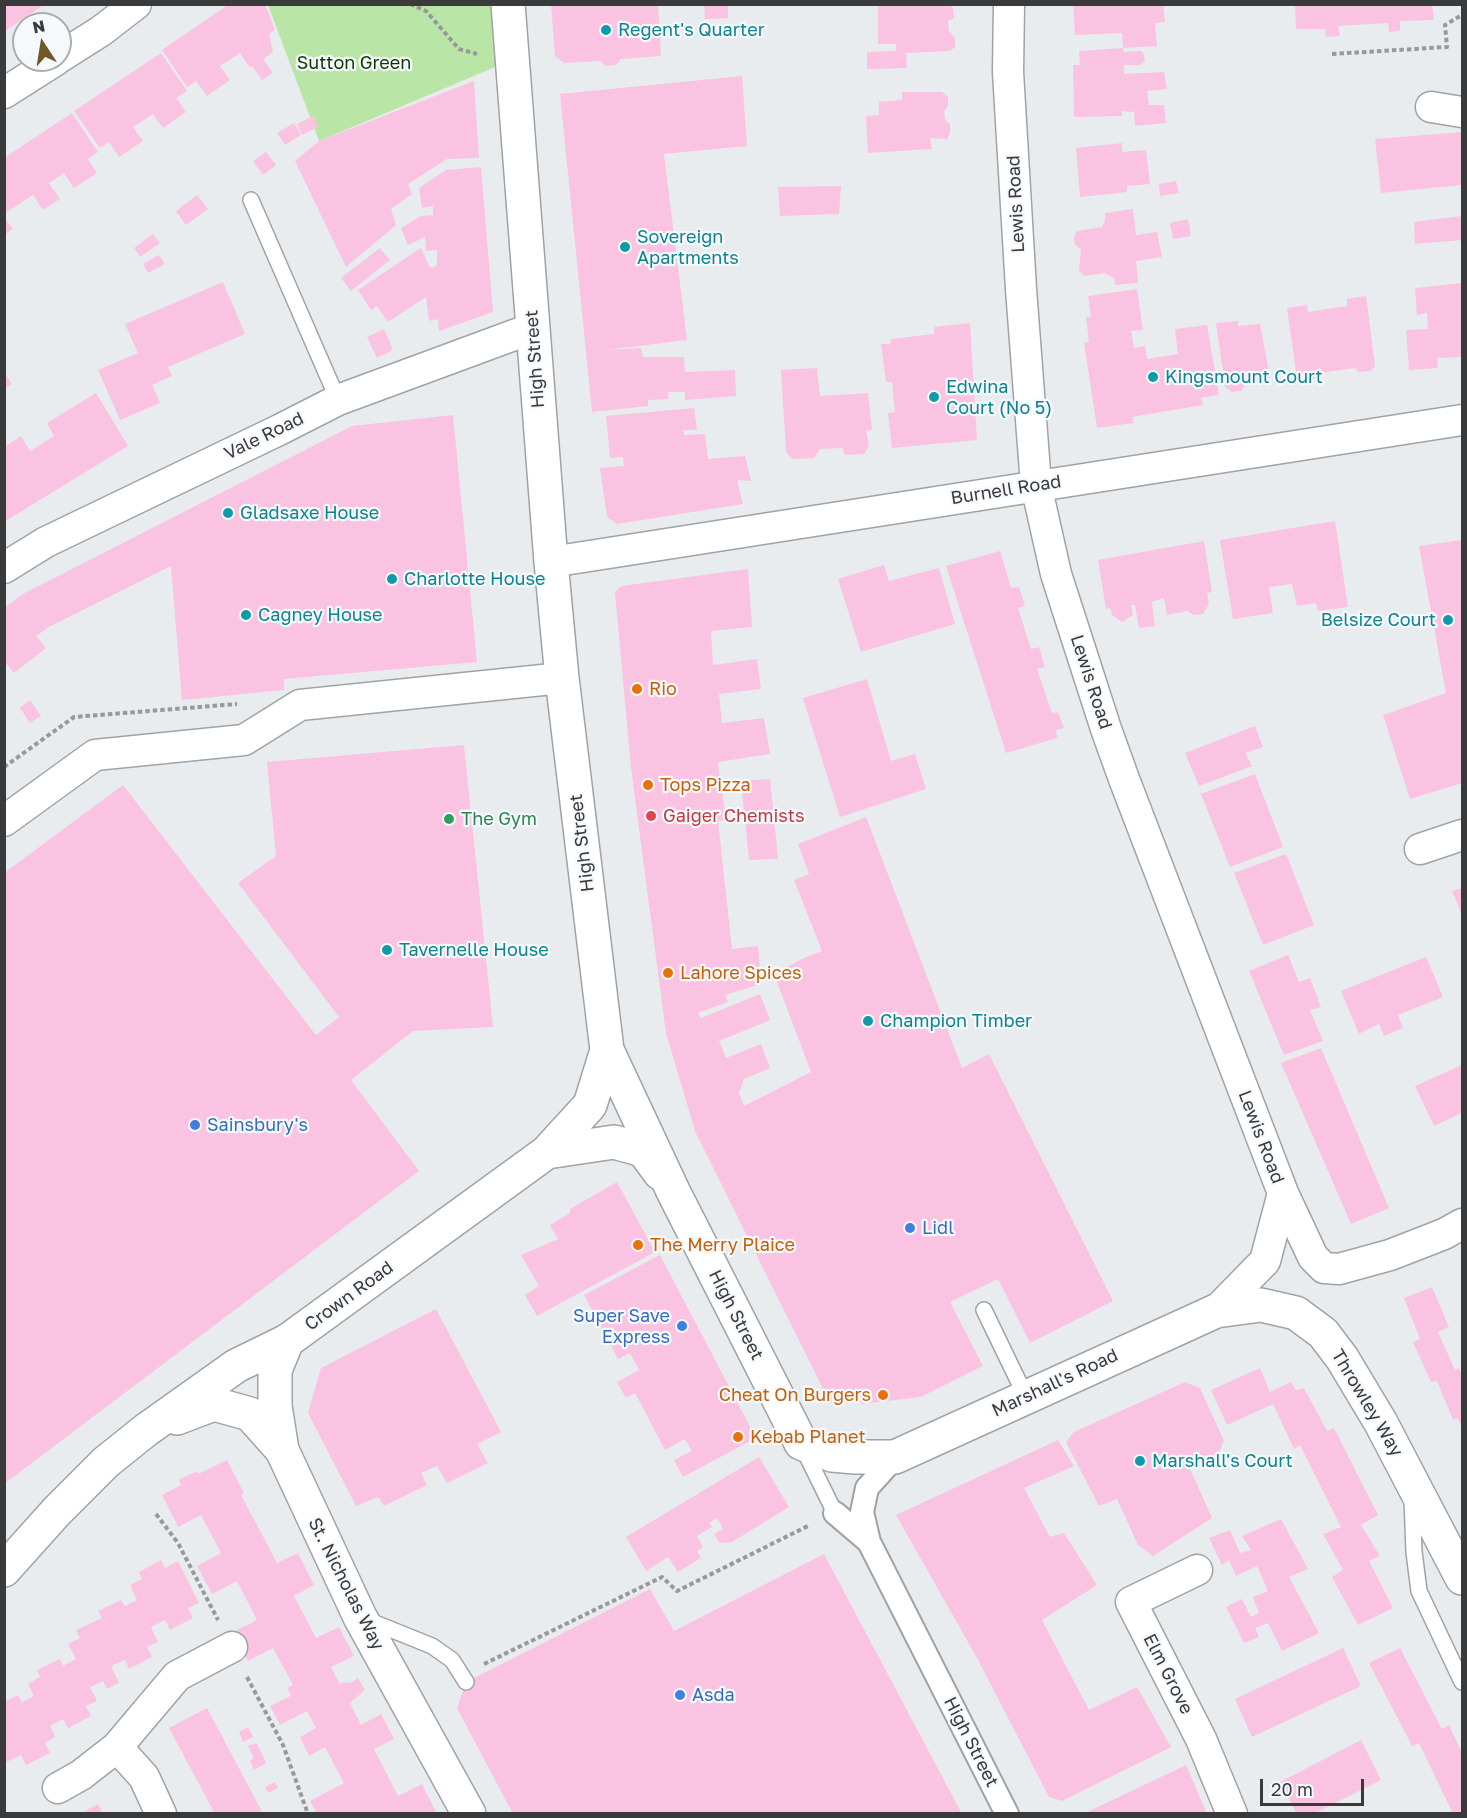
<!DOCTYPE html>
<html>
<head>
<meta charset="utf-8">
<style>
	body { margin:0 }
	#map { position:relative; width:1467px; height:1818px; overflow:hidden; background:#e9ecee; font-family:"Golos Text",sans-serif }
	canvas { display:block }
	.frame { position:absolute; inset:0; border:6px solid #393a3b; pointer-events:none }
	.north { position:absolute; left:12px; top:12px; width:60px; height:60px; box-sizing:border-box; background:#f6f9fc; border:2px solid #aaadaf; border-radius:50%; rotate:348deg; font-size:16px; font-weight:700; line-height:24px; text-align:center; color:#393a3b }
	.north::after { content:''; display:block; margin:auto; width:21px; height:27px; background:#715829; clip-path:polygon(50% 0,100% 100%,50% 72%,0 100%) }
	.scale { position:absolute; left:1260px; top:1779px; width:104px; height:27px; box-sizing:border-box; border:3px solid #393a3b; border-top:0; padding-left:8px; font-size:18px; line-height:21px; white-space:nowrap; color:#393a3b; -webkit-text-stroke:4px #f6f9fc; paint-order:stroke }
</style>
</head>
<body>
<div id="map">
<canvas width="1467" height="1818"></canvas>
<div class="frame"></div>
<div class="north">N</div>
<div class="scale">20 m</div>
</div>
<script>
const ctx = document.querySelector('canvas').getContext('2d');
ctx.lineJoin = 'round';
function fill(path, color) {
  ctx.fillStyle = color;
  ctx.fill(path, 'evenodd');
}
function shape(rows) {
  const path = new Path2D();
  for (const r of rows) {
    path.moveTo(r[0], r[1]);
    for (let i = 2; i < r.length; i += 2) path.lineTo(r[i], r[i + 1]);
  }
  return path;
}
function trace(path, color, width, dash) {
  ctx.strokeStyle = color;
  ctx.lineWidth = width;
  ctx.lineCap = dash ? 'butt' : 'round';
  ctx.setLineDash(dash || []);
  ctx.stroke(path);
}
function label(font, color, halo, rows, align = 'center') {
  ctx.font = font + ' "Golos Text",sans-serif';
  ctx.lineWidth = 4.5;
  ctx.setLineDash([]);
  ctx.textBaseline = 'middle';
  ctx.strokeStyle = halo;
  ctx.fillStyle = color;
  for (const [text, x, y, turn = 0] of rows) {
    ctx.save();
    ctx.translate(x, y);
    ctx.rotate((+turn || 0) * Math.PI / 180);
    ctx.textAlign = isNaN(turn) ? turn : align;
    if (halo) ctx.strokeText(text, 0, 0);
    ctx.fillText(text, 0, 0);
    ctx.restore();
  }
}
fill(shape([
	[268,5,511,5,512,60,319,141]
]), '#b9e6a7');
fill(shape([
	[4,4,45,4,4,32],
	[229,4,265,4,275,30,269,34,273,52,263,59,273,73,262,80,252,66,250,68,240,53,220,66,230,80,207,96,196,81,187,87,162,50],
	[551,4,658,4,661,56,621,59,616,65,606,66,600,61,564,63,555,56],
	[704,4,728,4,728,18,705,19],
	[878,4,948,4,953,8,954,18,948,21,949,31,955,38,955,47,950,51,906,53,907,68,867,69,867,52,896,51,896,44,878,44],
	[1073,4,1163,4,1165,22,1155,23,1157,46,1123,48,1122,33,1075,35],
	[1295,4,1432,4,1434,20,1400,21,1400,31,1389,32,1388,23,1338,26,1340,36,1326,37,1325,29,1296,29],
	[1123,48,1123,52,1141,51,1144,55,1145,61,1140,65,1124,65,1124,74,1164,72,1167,89,1147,91,1149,105,1164,105,1166,123,1135,126,1134,112,1122,111,1122,116,1074,117,1073,65,1080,65,1079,51],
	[161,53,187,91,176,98,186,112,163,128,153,114,133,127,143,141,119,157,109,142,100,148,74,111],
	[742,76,747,146,664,154,687,340,605,350,641,348,643,357,684,357,685,372,735,370,736,396,685,400,685,392,668,392,669,399,648,400,648,406,592,412,560,94],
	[474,81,479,158,447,159,408,184,412,194,391,209,396,225,346,267,295,161,319,141],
	[902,92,942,92,948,97,948,106,944,111,945,120,950,124,950,133,947,139,930,138,932,149,868,153,866,116,879,115,879,102,902,100],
	[72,113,98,152,88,159,97,173,74,188,64,173,49,183,60,199,43,210,33,195,4,214,4,158],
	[313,116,318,127,302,135,297,124],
	[294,123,301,135,285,145,277,133],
	[1462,132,1462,185,1381,193,1375,139],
	[1122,143,1122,152,1146,150,1150,184,1127,186,1127,192,1080,197,1076,148],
	[266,152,276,165,263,175,253,161],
	[481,167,493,312,439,331,438,319,429,321,426,297,388,322,377,306,371,310,358,290,421,248,430,268,437,266,437,250,426,251,425,237,408,245,401,228,421,216,433,215,433,206,422,208,419,188,446,170],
	[1176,181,1179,193,1160,196,1159,184],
	[841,186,839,214,780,216,778,187],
	[197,195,208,209,186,225,176,211],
	[1133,209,1136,235,1157,232,1162,257,1136,261,1138,283,1115,285,1114,278,1105,273,1084,276,1079,270,1081,249,1075,245,1074,237,1077,231,1102,227,1105,221,1105,213],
	[1462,216,1462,240,1415,244,1414,222],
	[4,217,13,229,4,235],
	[1188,219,1191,236,1173,239,1170,223],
	[153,234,160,243,140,257,134,248],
	[380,248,390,260,351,291,341,278],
	[159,255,165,264,148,273,143,264],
	[223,282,245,334,168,367,172,376,152,385,160,403,120,420,98,370,138,353,125,324],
	[1462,283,1462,357,1437,358,1438,368,1409,370,1406,330,1428,329,1427,313,1417,315,1415,288],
	[1137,289,1143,330,1131,331,1134,348,1145,346,1147,359,1178,354,1175,329,1207,325,1219,395,1201,398,1203,405,1132,417,1134,423,1097,428,1084,342,1089,342,1086,317,1091,317,1088,296],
	[1366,296,1375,366,1371,371,1359,372,1355,368,1319,373,1314,380,1302,381,1297,378,1287,308,1307,305,1308,312,1347,306,1347,299],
	[1238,321,1238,326,1260,324,1270,378,1246,384,1241,391,1232,392,1225,387,1216,323],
	[970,323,977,440,892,448,888,413,895,412,892,382,886,382,881,344,890,344,891,339,934,334,934,327],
	[384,329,393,350,377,358,367,337],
	[817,368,820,396,868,393,872,430,866,430,869,446,864,454,845,455,842,448,820,449,814,458,792,459,786,452,781,370],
	[4,372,12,384,4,389],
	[96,393,128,446,4,522,4,447,21,436,30,451,54,436,47,423],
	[694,408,697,430,683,430,684,435,705,434,708,459,745,456,751,481,737,480,743,504,617,524,607,517,600,468,624,466,623,457,610,458,606,416],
	[453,415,477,662,284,679,284,690,182,700,171,566,49,627,36,636,46,648,14,673,4,661,4,608,23,594,352,426],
	[1335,521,1348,607,1318,611,1316,603,1297,606,1292,584,1269,587,1273,613,1233,619,1220,540],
	[1462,540,1462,783,1410,799,1383,715,1446,693,1419,546],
	[1204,541,1212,592,1207,593,1209,604,1203,614,1194,615,1187,611,1167,615,1164,598,1152,602,1155,626,1139,628,1135,605,1131,605,1133,615,1122,622,1112,615,1110,608,1106,609,1098,560],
	[1000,551,1011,588,1019,587,1025,606,1018,608,1031,649,1039,647,1045,667,1037,669,1052,713,1058,712,1064,728,1056,730,1057,738,1006,753,946,566],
	[884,565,889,581,939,568,955,624,861,652,838,579],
	[748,569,752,627,711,631,713,665,757,659,761,689,719,694,722,723,764,718,770,754,718,762,726,820,718,821,732,949,758,946,761,984,725,995,728,1002,698,1013,701,1018,760,994,770,1020,719,1041,726,1058,761,1044,770,1068,744,1079,739,1093,744,1106,811,1072,774,974,802,959,822,951,794,880,809,874,798,844,866,817,962,1068,989,1054,1113,1301,1030,1343,998,1279,950,1302,983,1366,921,1397,861,1404,855,1392,830,1403,695,1131,666,1033,631,768,615,592,621,586],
	[867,679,891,761,915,754,926,789,840,817,803,698],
	[30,700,41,716,30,723,20,708],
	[1255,726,1263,747,1245,753,1252,766,1199,786,1185,753],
	[464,745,493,1027,413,1031,351,1080,419,1171,4,1484,4,873,123,785,316,1035,339,1017,238,883,276,856,267,762],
	[1255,774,1283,847,1230,867,1201,794],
	[770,779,778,859,749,860,741,781],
	[1286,854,1314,925,1263,945,1234,873],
	[1462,888,1462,915,1452,891],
	[1288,955,1299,982,1310,978,1321,1007,1310,1010,1323,1041,1284,1055,1249,971],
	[1426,957,1443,997,1398,1015,1403,1028,1384,1036,1379,1024,1359,1034,1341,991],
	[1321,1048,1389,1208,1351,1224,1281,1063],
	[1462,1065,1462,1113,1434,1126,1415,1086],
	[617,1182,655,1252,537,1316,525,1295,539,1286,521,1255,558,1239,550,1225,570,1213,570,1209],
	[660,1255,756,1438,683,1477,674,1460,692,1451,685,1439,665,1450,635,1393,626,1398,617,1382,639,1370,630,1353,618,1359,584,1295],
	[1432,1287,1449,1327,1438,1332,1455,1370,1459,1368,1462,1375,1462,1428,1458,1418,1453,1420,1437,1381,1431,1382,1413,1342,1420,1339,1404,1298],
	[436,1309,501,1432,477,1444,488,1463,447,1483,437,1466,421,1473,427,1485,384,1506,378,1497,356,1506,308,1413,321,1368],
	[1260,1368,1270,1392,1291,1382,1296,1390,1304,1388,1327,1431,1334,1428,1378,1515,1361,1525,1380,1556,1369,1561,1393,1608,1358,1625,1332,1577,1343,1570,1323,1534,1341,1527,1300,1445,1294,1449,1273,1404,1227,1425,1211,1390],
	[1185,1382,1200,1388,1224,1441,1218,1454,1190,1469,1212,1518,1153,1556,1138,1545,1117,1499,1099,1506,1066,1442,1074,1432],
	[1058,1440,1074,1466,1024,1488,1050,1537,1064,1533,1097,1585,1042,1620,1089,1710,1137,1687,1171,1747,1062,1801,1049,1797,977,1658,896,1515],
	[759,1457,789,1507,732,1542,720,1543,714,1534,723,1529,717,1518,709,1523,712,1527,697,1536,703,1547,697,1551,701,1558,678,1572,668,1557,646,1571,626,1537],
	[227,1460,244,1493,241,1495,277,1563,298,1553,314,1585,294,1596,316,1638,339,1627,354,1656,331,1667,340,1684,345,1682,350,1683,358,1678,365,1690,350,1703,361,1725,381,1714,394,1739,374,1749,398,1796,422,1784,437,1814,317,1814,310,1801,344,1783,325,1747,309,1756,300,1737,316,1728,307,1711,280,1725,270,1706,291,1696,287,1688,293,1685,273,1648,248,1661,233,1632,257,1620,237,1581,212,1594,197,1566,221,1553,201,1515,178,1527,162,1495,181,1485,179,1480,197,1471,198,1474],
	[1281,1519,1308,1569,1289,1577,1319,1633,1282,1651,1268,1623,1255,1628,1259,1637,1244,1643,1226,1607,1242,1599,1251,1617,1259,1613,1253,1597,1268,1591,1257,1566,1236,1576,1229,1560,1222,1565,1209,1538,1230,1530,1240,1553,1251,1550,1242,1536],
	[824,1554,962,1814,513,1814,457,1708,466,1682,650,1589,674,1631],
	[161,1560,165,1568,178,1561,199,1603,188,1608,193,1618,170,1630,165,1620,151,1627,158,1642,147,1647,152,1657,129,1669,125,1660,111,1666,119,1683,107,1689,103,1681,90,1687,97,1701,86,1706,91,1716,68,1728,63,1719,50,1726,55,1737,45,1743,50,1753,26,1765,21,1755,7,1762,4,1757,4,1702,18,1695,22,1702,34,1696,28,1684,40,1677,37,1670,60,1659,63,1666,76,1659,68,1644,80,1638,76,1630,102,1618,98,1611,121,1600,125,1606,137,1600,130,1585,142,1579,139,1572],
	[1343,1648,1361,1686,1252,1737,1235,1699],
	[1400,1648,1442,1729,1449,1725,1462,1753,1462,1814,1453,1814,1419,1743,1412,1746,1369,1663],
	[207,1708,249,1787,263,1814,215,1814,169,1728],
	[248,1727,253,1737,243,1742,239,1732],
	[1361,1740,1381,1780,1313,1814,1297,1814,1280,1782],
	[257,1743,266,1763,254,1770,250,1761,254,1758,248,1746],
	[1186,1765,1207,1814,1083,1814],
	[275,1782,278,1788,268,1793,265,1787],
	[98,1804,103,1814,80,1814]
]), '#fac3e2');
const service = shape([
	[251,200,338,400],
	[984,1310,1026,1397],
	[803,1448,835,1513],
	[1412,1499,1414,1552,1419,1591,1462,1682],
	[365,1619,432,1646,452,1660,466,1682]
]);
const pedestrian = shape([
	[895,1457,867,1488,862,1512,869,1542,1007,1814],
	[835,1513,869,1542]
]);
const minor = shape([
	[1009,4,1008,72,1021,289,1036,485,1056,574,1106,729,1124,779,1283,1193,1313,1257,1324,1268,1339,1269,1390,1255,1444,1234,1462,1224],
	[60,57,101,31,136,4],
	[4,93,56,60],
	[1431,107,1462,112],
	[551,562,1462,420],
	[4,568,46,542,279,430,338,400,533,328],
	[4,821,95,755,244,740,300,705,562,678],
	[1420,849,1462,835],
	[1216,1311,1265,1261,1283,1193],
	[1197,1570,1131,1602,1201,1739,1232,1814],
	[117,1747,144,1777,161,1814],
	[58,1788,81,1775,117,1747,177,1676,232,1647]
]);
const tertiary = shape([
	[177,1418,214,1404,250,1414,282,1450],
	[4,1570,57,1511,106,1462,146,1430,236,1366,287,1341]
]);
const secondary = shape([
	[508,4,551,562,562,678,607,1050,673,1191,801,1443,832,1455,855,1457,895,1457,1216,1311,1261,1305,1296,1313,1323,1333,1342,1358,1381,1423,1462,1578],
	[547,1152,614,1142,643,1150,660,1173],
	[469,1814,360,1617,282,1450,275,1406,275,1370,287,1341,547,1152,590,1105,607,1050]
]);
trace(service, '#a0a3a6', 18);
trace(pedestrian, '#a0a3a6', 26);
trace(minor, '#a0a3a6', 33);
trace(tertiary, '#a0a3a6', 36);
trace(secondary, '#a0a3a6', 36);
trace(shape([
	[410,4,426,11,459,49,477,54],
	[1332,54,1447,47,1445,25,1462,15],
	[4,767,74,717,237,704],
	[156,1514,178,1543,218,1620],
	[484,1664,662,1577,677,1591,810,1525],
	[247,1677,283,1745,308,1814]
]), '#97999a', 4, [4.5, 3]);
trace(service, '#fff', 15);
trace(pedestrian, '#fff', 22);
trace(minor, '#fff', 30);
trace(tertiary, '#fff', 33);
trace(secondary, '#fff', 33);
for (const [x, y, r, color] of [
	[606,30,6,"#0f9aa8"],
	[625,247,6,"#0f9aa8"],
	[1153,377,6,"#0f9aa8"],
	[934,397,6,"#0f9aa8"],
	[228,513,6,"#0f9aa8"],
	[392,579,6,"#0f9aa8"],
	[246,615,6,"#0f9aa8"],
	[1448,620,6,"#0f9aa8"],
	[637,689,6,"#e8710a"],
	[648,785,6,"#e8710a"],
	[651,816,6,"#e0444e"],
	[449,819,6,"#2e9e5b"],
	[387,950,6,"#0f9aa8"],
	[668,973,6,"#e8710a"],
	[868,1021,6,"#0f9aa8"],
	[195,1125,6,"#3f7fe0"],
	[910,1228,6,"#3f7fe0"],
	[638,1245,6,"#e8710a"],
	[682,1326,6,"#3f7fe0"],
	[883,1395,6,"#e8710a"],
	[738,1437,6,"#e8710a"],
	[1140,1461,6,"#0f9aa8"],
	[680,1695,6,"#3f7fe0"]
]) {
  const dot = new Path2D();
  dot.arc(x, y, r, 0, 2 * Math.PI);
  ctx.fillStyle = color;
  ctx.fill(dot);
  trace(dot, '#f6f9fc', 2);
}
label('18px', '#0d838f', '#f6f9fc', [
	["Regent's Quarter",618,30],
	["Sovereign",637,237],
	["Apartments",637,258],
	["Kingsmount Court",1165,377],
	["Edwina",946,387],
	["Court (No 5)",946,408],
	["Gladsaxe House",240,513],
	["Charlotte House",404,579],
	["Cagney House",258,615],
	["Belsize Court",1436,620,"right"],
	["Tavernelle House",399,950],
	["Champion Timber",880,1021],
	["Marshall's Court",1152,1461]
], 'left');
label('18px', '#113500', '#f6f9fc', [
	["Sutton Green",354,63]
]);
label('18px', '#393a3b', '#f6f9fc', [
	["Lewis Road",1016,204,-93],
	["High Street",535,359,-94],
	["Vale Road",264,436,-26],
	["Burnell Road",1006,490,-9],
	["Lewis Road",1091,682,72],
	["High Street",582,843,-97],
	["Lewis Road",1261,1137,69],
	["Crown Road",349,1296,-36],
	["High Street",736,1315,63],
	["Marshall's Road",1055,1383,-25],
	["Throwley Way",1367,1403,59],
	["St. Nicholas Way",346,1584,63],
	["Elm Grove",1168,1674,63],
	["High Street",971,1742,63]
]);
label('18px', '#c56008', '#f6f9fc', [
	["Rio",649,689],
	["Tops Pizza",660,785],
	["Lahore Spices",680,973],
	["The Merry Plaice",650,1245],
	["Cheat On Burgers",871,1395,"right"],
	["Kebab Planet",750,1437]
], 'left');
label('18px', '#be3a42', '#f6f9fc', [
	["Gaiger Chemists",663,816]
], 'left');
label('18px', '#27864d', '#f6f9fc', [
	["The Gym",461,819]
], 'left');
label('18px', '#366cbe', '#f6f9fc', [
	["Sainsbury's",207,1125],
	["Lidl",922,1228],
	["Super Save",670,1316,"right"],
	["Express",670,1337,"right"],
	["Asda",692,1695]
], 'left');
</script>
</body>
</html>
